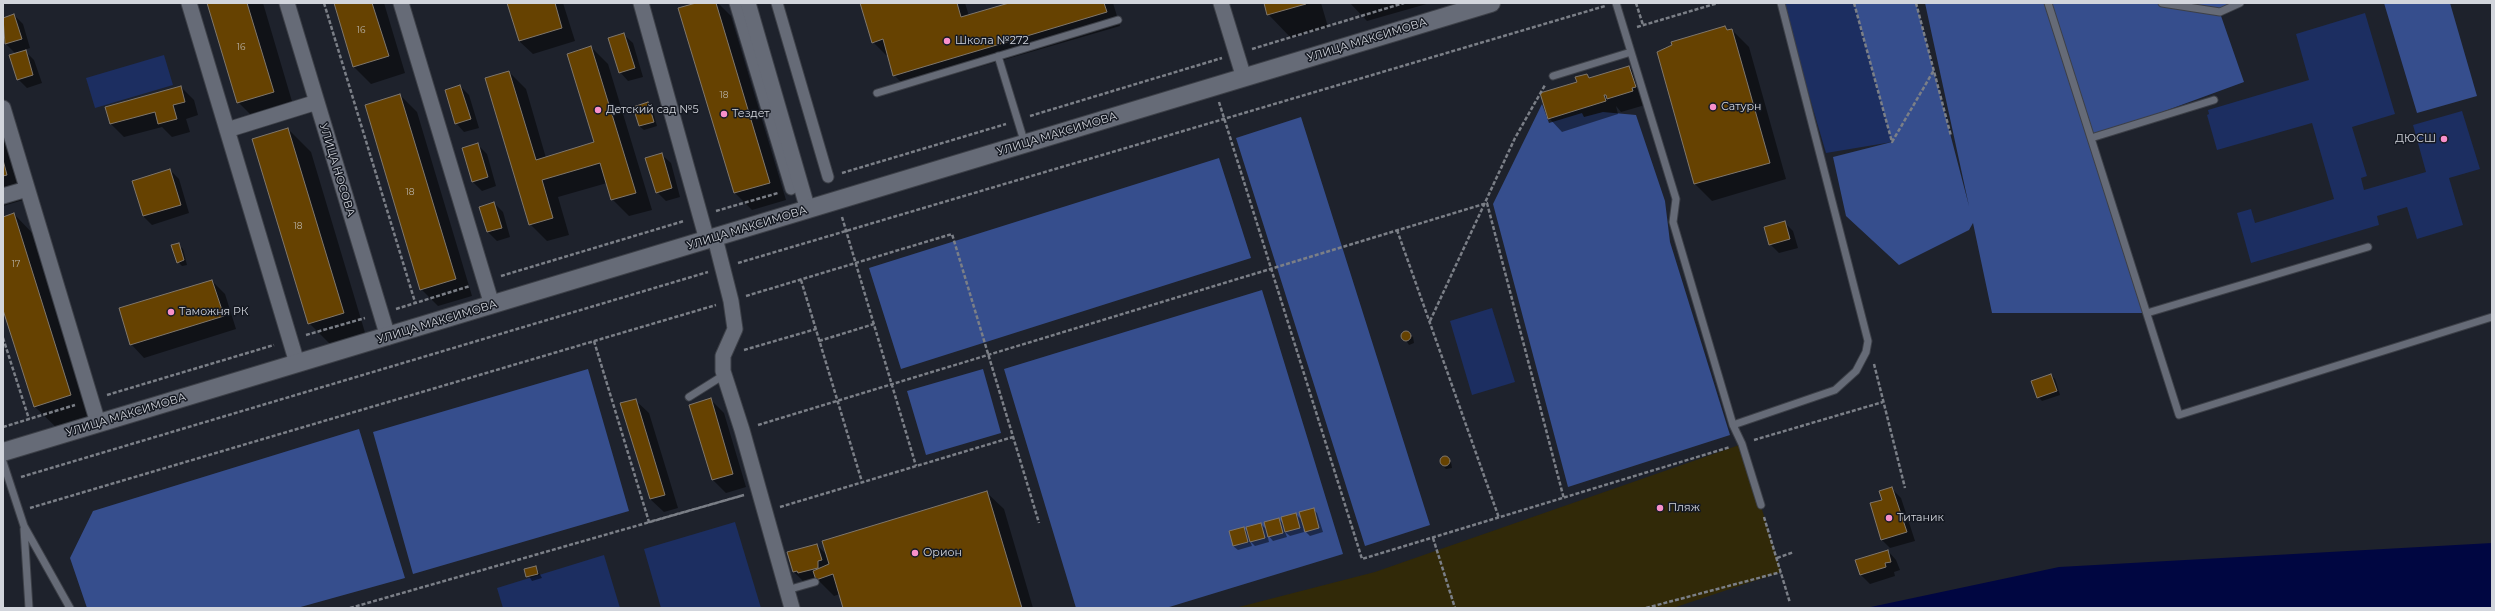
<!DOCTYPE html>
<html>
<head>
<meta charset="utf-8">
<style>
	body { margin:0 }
	#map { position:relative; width:2495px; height:611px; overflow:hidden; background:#1e222c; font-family:Montserrat,sans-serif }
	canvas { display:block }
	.frame { position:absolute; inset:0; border:4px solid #d2d5dc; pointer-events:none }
</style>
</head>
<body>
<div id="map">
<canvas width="2495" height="611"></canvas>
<div class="frame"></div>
</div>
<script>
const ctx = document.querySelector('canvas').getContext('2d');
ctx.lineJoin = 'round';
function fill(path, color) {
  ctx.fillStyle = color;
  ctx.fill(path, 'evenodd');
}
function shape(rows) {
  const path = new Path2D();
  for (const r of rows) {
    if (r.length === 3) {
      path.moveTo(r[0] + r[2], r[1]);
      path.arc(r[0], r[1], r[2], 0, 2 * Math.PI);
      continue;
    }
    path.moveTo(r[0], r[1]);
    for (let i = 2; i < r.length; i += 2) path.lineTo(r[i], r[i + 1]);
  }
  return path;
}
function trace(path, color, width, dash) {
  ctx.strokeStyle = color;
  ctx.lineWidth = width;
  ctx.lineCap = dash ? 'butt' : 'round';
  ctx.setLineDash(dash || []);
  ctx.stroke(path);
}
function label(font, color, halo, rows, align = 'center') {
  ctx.font = font + ' Montserrat,sans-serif';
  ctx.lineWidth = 3;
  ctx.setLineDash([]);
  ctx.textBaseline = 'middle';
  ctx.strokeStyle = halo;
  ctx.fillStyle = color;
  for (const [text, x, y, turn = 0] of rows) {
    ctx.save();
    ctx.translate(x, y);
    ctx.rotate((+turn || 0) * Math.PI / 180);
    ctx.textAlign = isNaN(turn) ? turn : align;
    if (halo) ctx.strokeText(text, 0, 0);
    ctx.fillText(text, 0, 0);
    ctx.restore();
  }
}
fill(shape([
	[1782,3,1854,3,1892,142,1826,153],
	[2365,13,2395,114,2352,127,2367,176,2361,178,2364,190,2426,172,2413,125,2462,111,2480,169,2449,178,2463,225,2417,239,2407,207,2377,216,2379,225,2251,263,2237,213,2251,209,2255,223,2334,199,2312,123,2217,150,2207,115,2209,114,2208,110,2309,80,2296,34],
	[164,55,173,85,95,108,86,78],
	[1492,308,1515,382,1472,395,1450,321],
	[735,522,761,608,661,608,644,549],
	[604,555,620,608,503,608,497,588]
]), '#1c2e61');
fill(shape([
	[1854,3,1916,3,1969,206,1925,3,2246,3,2220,13,2244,82,2091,138,2147,313,1992,313,1973,223,1969,230,1899,265,1846,216,1833,157,1892,142],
	[2384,3,2450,3,2477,96,2417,113],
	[1542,104,1549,123,1582,113,1584,117,1603,112,1636,115,1665,201,1670,242,1730,435,1568,487,1493,204],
	[1301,117,1430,525,1365,546,1236,138],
	[1219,158,1251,258,901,369,869,268],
	[1262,290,1343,554,1166,608,1076,608,1004,369],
	[588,369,629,511,413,574,373,432],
	[983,369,1001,433,926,455,907,391],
	[359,429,405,578,297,608,87,608,70,558,93,511]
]), '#364e8d');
fill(shape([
	[1742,444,1781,572,1673,608,1235,608,1375,572]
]), '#312908');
fill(shape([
	[2492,543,2492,608,1866,608,2059,567]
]), '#000641');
fill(shape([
	[208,3,263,3,296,115,261,125,238,102],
	[335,3,384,3,405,73,371,84,354,67],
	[511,3,563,3,575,41,533,54,519,41],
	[700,3,718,3,731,16,786,200,752,210,735,193],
	[861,3,965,3,969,16,1012,3,1113,3,1120,26,907,88,894,75,888,55,886,55,873,42],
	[1265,3,1321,3,1328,27,1291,38,1268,14],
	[1350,3,1430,3,1367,21],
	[14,15,23,24,30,48,24,50,34,60,42,83,27,88,18,79,16,54,6,44,3,34,3,19],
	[1725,27,1729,31,1732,30,1749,47,1786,179,1712,201,1695,184,1664,51,1664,48],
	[624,35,633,43,643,77,628,81,620,72],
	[591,47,608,64,652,210,629,216,612,199,607,183,558,197,569,235,547,241,530,224,509,72,526,89,546,158,595,143],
	[1629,67,1642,81,1645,105,1621,112,1616,106,1618,114,1562,132,1549,118,1587,75,1591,79],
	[460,86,469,95,479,128,464,132,456,123],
	[181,87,194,100,198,115,186,119,190,132,172,137,162,127,124,137,111,124,107,108],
	[400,95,417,112,472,296,438,306,421,289],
	[648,104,652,108,657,126,644,130,639,126],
	[3,109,30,198,3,206],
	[288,129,311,152,366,336,332,346,309,323],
	[478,145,487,154,496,186,482,191,473,182,463,149],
	[662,155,671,163,680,197,666,201,657,192],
	[170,170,179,179,189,213,152,225,143,216],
	[494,203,503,212,510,237,497,241,488,232,480,207],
	[14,214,37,238,94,418,58,429,34,406,3,307,3,218],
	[1784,222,1793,231,1798,248,1779,253,1770,244],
	[178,244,183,249,187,265,182,266,178,262],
	[212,281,225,294,236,329,144,358,131,344],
	[1408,333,1413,337,1414,343,1409,345,1402,334],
	[2051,375,2055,379,2060,395,2042,401,2038,397],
	[710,399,724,413,746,487,726,493,713,480],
	[635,400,649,413,678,508,664,512,650,499],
	[1442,458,1447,458,1451,462,1452,468,1446,469,1442,465],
	[1892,489,1901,498,1915,541,1890,548,1881,539,1883,501],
	[986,492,1004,509,1033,608,844,608,840,594,834,596,817,579,803,581,794,572,817,545,827,555],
	[1313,509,1317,513,1323,532,1310,536,1303,529,1304,532,1290,536,1285,532,1287,537,1273,541,1267,534,1269,542,1255,546,1250,541,1252,546,1238,550,1233,546,1244,528,1248,532,1261,524,1267,530,1279,519,1284,524,1296,514,1303,521],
	[1888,551,1896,560,1900,570,1894,572,1895,576,1870,584,1861,575],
	[536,567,542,578,532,581,525,570]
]), '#0007');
const building = shape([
	[207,3,247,3,274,92,237,103,207,3],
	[334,3,372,3,389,56,353,67,334,3],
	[507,3,555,3,562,28,519,41,507,3],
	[696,3,716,3,770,183,734,193,678,8,696,3],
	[860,3,957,3,961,17,1009,3,1104,3,1107,12,893,76,883,39,872,43,860,3],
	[1264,3,1305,3,1306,4,1267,15,1264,3],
	[14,14,22,39,5,44,3,18,14,14],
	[1725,26,1727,30,1732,29,1770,163,1694,184,1657,52,1672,45,1671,42,1725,26],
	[624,33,635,68,619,73,608,38,624,33],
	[591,46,636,193,611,200,600,163,542,180,553,218,529,225,485,78,509,71,536,160,594,142,567,54,591,46],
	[26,50,33,75,17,80,9,55,26,50],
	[1629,66,1636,87,1632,88,1633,91,1607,99,1606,95,1604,95,1606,101,1548,119,1540,93,1577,82,1575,77,1587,74,1589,78,1629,66],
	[460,85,471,119,455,124,445,90,460,85],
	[181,86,185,102,173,105,177,119,158,124,155,112,110,124,105,107,181,86],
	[400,94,456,279,420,290,365,105,400,94],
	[648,102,654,122,639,126,633,107,648,102],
	[288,128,344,313,308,324,252,139,288,128],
	[478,143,488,177,472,182,462,148,478,143],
	[662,153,672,188,656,193,645,158,662,153],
	[3,160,7,175,3,176,3,160],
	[170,169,181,205,143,216,132,181,170,169],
	[494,202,502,228,487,232,479,207,494,202],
	[14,213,71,395,34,407,3,310,3,217,14,213],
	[1785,221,1790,239,1769,245,1764,227,1785,221],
	[179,243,184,260,177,263,171,245,179,243],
	[212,280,224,316,130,345,119,308,212,280],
	[1406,336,5],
	[2051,374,2057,391,2037,398,2031,381,2051,374],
	[711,398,733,474,712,480,689,405,711,398],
	[636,399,665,495,650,499,620,403,636,399],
	[1445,461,5],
	[1892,487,1907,532,1881,540,1870,503,1882,500,1879,491,1892,487],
	[987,491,1022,608,843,608,833,574,816,580,813,571,829,564,822,541,987,491],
	[1314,508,1319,528,1305,532,1299,512,1314,508],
	[1296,513,1300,528,1285,532,1281,517,1296,513],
	[1279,518,1283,533,1268,537,1264,522,1279,518],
	[1261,523,1265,538,1250,542,1246,527,1261,523],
	[1244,527,1248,542,1233,546,1229,531,1244,527],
	[817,544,822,560,818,561,818,568,798,573,797,571,793,572,787,552,817,544],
	[1888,550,1891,562,1885,563,1886,567,1860,575,1855,560,1888,550],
	[536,566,538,574,526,577,524,569,536,566]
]);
fill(building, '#664201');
trace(building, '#80776c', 1);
const service = shape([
	[1616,3,1676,199,1673,222,1733,425,1742,444,1761,505],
	[2048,3,2179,415,2492,317],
	[2162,3,2220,12,2240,3],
	[998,56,1025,144],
	[1553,76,1631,52],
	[877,93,1118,20],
	[2091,138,2214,100],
	[2147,313,2368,247],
	[689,397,724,375],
	[1733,425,1835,390,1856,371,1866,352,1868,341,1781,3],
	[3,462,24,526,70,608],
	[24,529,29,608],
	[787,590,815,582]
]);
const pedestrian = shape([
	[735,3,791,189],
	[777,3,828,177]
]);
const minor = shape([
	[189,3,297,363],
	[287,3,388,337],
	[401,3,492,305],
	[641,3,707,240],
	[748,3,808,210],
	[1221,3,1244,78],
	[3,108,98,423],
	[227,130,317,102],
	[3,196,27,189],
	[715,238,731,301,735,329,723,356,723,371,742,430,792,608]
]);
const tertiary = shape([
	[3,452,1491,3]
]);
trace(service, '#3d4048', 9);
trace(pedestrian, '#3d4048', 13);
trace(minor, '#3d4048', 17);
trace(tertiary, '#3d4048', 20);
trace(shape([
	[324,3,415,302],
	[1636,3,1643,25],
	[1854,3,1892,142,1934,70],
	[1916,3,1951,136],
	[1637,27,1718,3],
	[1252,49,1404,3],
	[1219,102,1362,559,1730,447],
	[1030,116,1222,58],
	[842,173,1006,124],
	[716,211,778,193],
	[842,217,916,466],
	[1397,230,1499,518],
	[738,263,1605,6],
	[501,276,684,221],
	[801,280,862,482],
	[746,296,952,234,1039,523],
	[396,309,470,286],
	[1430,321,1515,138,1545,85],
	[306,335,365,318],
	[3,338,29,419],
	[594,341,649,522,744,495],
	[819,341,874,324],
	[744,350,816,329],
	[1874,364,1905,488],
	[107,395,274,345],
	[758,425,1487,203,1564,499],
	[3,427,75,405],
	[1754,440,1883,402],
	[21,477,708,272],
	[780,507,1013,437],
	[30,508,716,305],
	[1764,517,1790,603],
	[1433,538,1455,608],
	[1777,558,1794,552],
	[350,608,744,495],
	[1646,608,1781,572]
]), '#7b7f87', 2.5, [4, 2]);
trace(service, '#666b77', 7);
trace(pedestrian, '#666b77', 11);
trace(minor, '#666b77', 15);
trace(tertiary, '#666b77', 18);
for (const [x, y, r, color] of [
	[947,41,4,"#f890cb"],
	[1713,107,4,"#f890cb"],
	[598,110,4,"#f890cb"],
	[724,114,4,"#f890cb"],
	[2444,139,4,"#f890cb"],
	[171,312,4,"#f890cb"],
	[1660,508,4,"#f890cb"],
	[1889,518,4,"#f890cb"],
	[915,553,4,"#f890cb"]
]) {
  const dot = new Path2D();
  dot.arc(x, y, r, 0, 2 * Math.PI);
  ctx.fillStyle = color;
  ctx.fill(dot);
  trace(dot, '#151922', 1.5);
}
label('9px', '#b7b0a5', null, [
	["16",361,30],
	["16",241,47],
	["18",724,95],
	["18",410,192],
	["18",298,226],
	["17",16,264]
]);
label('11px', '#d2d5dc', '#151922', [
	["УЛИЦА МАКСИМОВА",1367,40,-17],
	["УЛИЦА МАКСИМОВА",1057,134,-17],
	["УЛИЦА НОСОВА",337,170,73],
	["УЛИЦА МАКСИМОВА",747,228,-17],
	["УЛИЦА МАКСИМОВА",437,322,-17],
	["УЛИЦА МАКСИМОВА",126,415,-17]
]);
label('11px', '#d2d5dc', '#151922', [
	["Школа №272",955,41],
	["Сатурн",1721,107],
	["Детский сад №5",606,110],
	["Тездет",732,114],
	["ДЮСШ",2436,139,"right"],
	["Таможня РК",179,312],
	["Пляж",1668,508],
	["Титаник",1897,518],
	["Орион",923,553]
], 'left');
</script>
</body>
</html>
